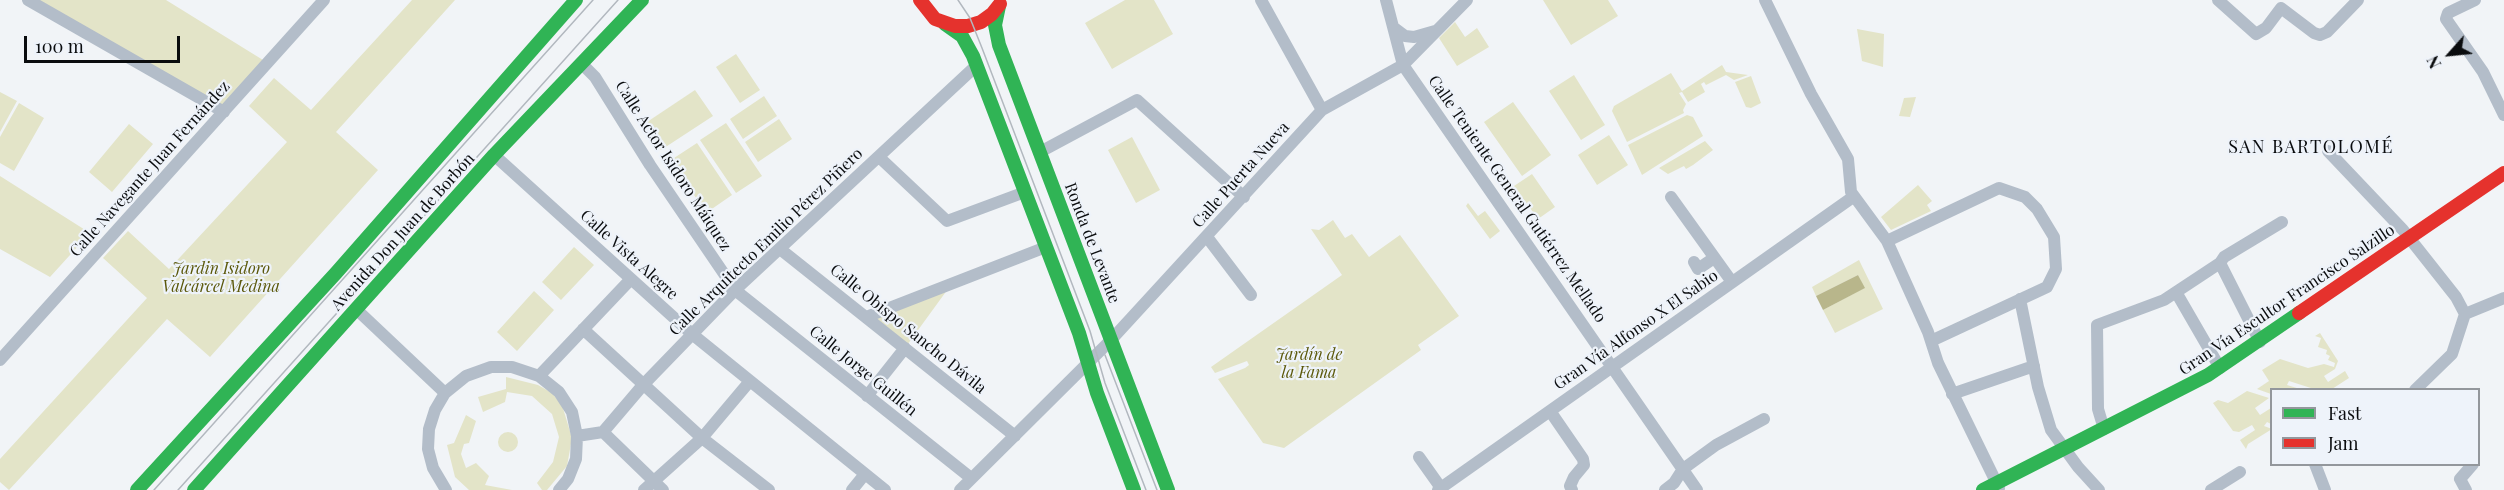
<!DOCTYPE html>
<html>
<head>
<meta charset="utf-8">
<style>
	body { margin:0 }
	#map { position:relative; width:2504px; height:490px; overflow:hidden; background:#f1f4f7; font-family:"Playfair Display",serif }
	canvas { display:block }
	.legend { position:absolute; left:2270px; top:388px; width:210px; height:78px; box-sizing:border-box; background:#eef3fa; border:2px solid #93979c; margin:0; padding:8px 10px; list-style:none; font-size:18px; color:#0a0c0e }
	.legend li { display:flex; align-items:center; gap:12px; height:30px }
	.legend b { width:30px; border:2px solid #93979c }
	.north { position:absolute; left:2420px; top:24px; width:60px; height:60px; -webkit-text-stroke:4px #eef3fa; paint-order:stroke; rotate:243deg; font-size:16px; font-weight:700; line-height:24px; text-align:center; color:#0a0c0e }
	.north::after { content:''; display:block; margin:auto; width:21px; height:27px; background:#0a0c0e; clip-path:polygon(50% 0,100% 100%,50% 72%,0 100%) }
	.scale { position:absolute; left:24px; top:36px; width:156px; height:27px; box-sizing:border-box; border:3px solid #0a0c0e; border-top:0; padding-left:8px; font-size:18px; line-height:21px; white-space:nowrap; color:#0a0c0e; -webkit-text-stroke:4px #eef3fa; paint-order:stroke }
</style>
</head>
<body>
<div id="map">
<canvas width="2504" height="490"></canvas>
<ul class="legend">
<li><b style="height:8px;background:#30b455"></b>Fast</li>
<li><b style="height:8px;background:#e5322d"></b>Jam</li>
</ul>
<div class="north">N</div>
<div class="scale">100 m</div>
</div>
<script>
const ctx = document.querySelector('canvas').getContext('2d');
ctx.lineJoin = 'round';
function fill(path, color) {
  ctx.fillStyle = color;
  ctx.fill(path, 'evenodd');
}
function shape(rows) {
  const path = new Path2D();
  for (const r of rows) {
    if (r.length === 3) {
      path.moveTo(r[0] + r[2], r[1]);
      path.arc(r[0], r[1], r[2], 0, 2 * Math.PI);
      continue;
    }
    path.moveTo(r[0], r[1]);
    for (let i = 2; i < r.length; i += 2) path.lineTo(r[i], r[i + 1]);
  }
  return path;
}
function trace(path, color, width, dash) {
  ctx.strokeStyle = color;
  ctx.lineWidth = width;
  ctx.lineCap = dash ? 'butt' : 'round';
  ctx.setLineDash(dash || []);
  ctx.stroke(path);
}
function label(font, color, halo, rows, align = 'center') {
  ctx.font = font + ' "Playfair Display",serif';
  ctx.lineWidth = 4.5;
  ctx.setLineDash([]);
  ctx.textBaseline = 'middle';
  ctx.strokeStyle = halo;
  ctx.fillStyle = color;
  for (const [text, x, y, turn = 0] of rows) {
    ctx.save();
    ctx.translate(x, y);
    ctx.rotate((+turn || 0) * Math.PI / 180);
    ctx.textAlign = isNaN(turn) ? turn : align;
    if (halo) ctx.strokeText(text, 0, 0);
    ctx.fillText(text, 0, 0);
    ctx.restore();
  }
}
fill(shape([
	[24,0,166,0,263,60,223,105],
	[412,0,455,0,336,132,378,170,210,357,167,319,9,490,0,482,0,459,147,298,103,258,128,231,169,269,287,142,249,106,274,78,311,110],
	[1125,0,1154,0,1173,34,1112,69,1085,23],
	[1543,0,1608,0,1618,16,1571,45],
	[1455,22,1465,37,1477,28,1489,47,1457,66,1439,38],
	[1857,29,1884,34,1883,67,1862,61],
	[736,54,760,90,740,103,716,67],
	[1722,65,1726,72,1748,75,1734,80,1726,75,1706,85,1704,82,1701,84,1705,92,1688,102,1682,92,1679,93,1686,104,1683,110,1684,113,1627,142,1612,111,1614,106,1671,73,1682,91],
	[1574,75,1605,125,1581,140,1549,91],
	[1751,76,1761,103,1751,108,1746,107,1735,82],
	[695,90,713,116,661,150,644,124],
	[0,92,17,101,0,132],
	[764,96,777,116,743,139,730,119],
	[1916,97,1910,117,1899,116,1904,98],
	[1513,102,1551,155,1522,176,1484,122],
	[19,103,44,118,14,171,0,163,0,137],
	[1687,115,1693,117,1703,136,1642,175,1628,145],
	[779,119,792,139,758,162,745,142],
	[726,123,762,176,736,193,700,140],
	[129,124,153,144,112,192,89,172],
	[1609,135,1628,165,1597,185,1578,155],
	[1132,137,1160,190,1136,203,1108,150],
	[1705,141,1713,150,1693,165,1686,169,1684,166,1668,174,1659,168],
	[697,143,732,195,706,213,671,160],
	[1532,174,1555,207,1538,219,1514,186],
	[0,176,90,233,50,277,0,249],
	[1918,185,1932,201,1927,205,1931,211,1891,230,1881,217],
	[1468,203,1478,216,1485,211,1500,231,1490,239,1466,206],
	[1333,220,1345,238,1352,234,1369,257,1400,235,1459,316,1418,345,1421,350,1284,448,1263,443,1218,379,1245,368,1249,365,1247,361,1215,373,1211,367,1342,275,1311,229,1319,230],
	[574,247,594,265,561,300,542,282],
	[1859,260,1883,309,1835,333,1823,310,1864,288,1858,275,1816,296,1812,287],
	[953,282,905,348,866,317],
	[534,291,554,310,517,351,497,332],
	[2320,333,2338,361,2335,369,2324,376,2328,382,2345,371,2349,378,2332,389,2314,389,2289,381,2287,385,2300,389,2272,390,2271,394,2257,389,2269,381,2262,370,2280,359,2308,368,2324,364,2334,367,2335,363,2328,360,2330,356,2326,354,2327,350,2318,347,2321,338,2315,336],
	[506,377,538,385,552,393,562,405,572,438,567,466,547,490,542,490,537,483,553,462,559,437,552,414,532,396,507,392,505,402,483,412,478,397,506,389],
	[2247,391,2269,398,2255,408,2260,415,2271,408,2271,424,2267,422,2264,426,2272,429,2248,444,2246,449,2240,440,2255,430,2252,425,2239,432,2233,431,2213,403,2218,400,2228,403],
	[466,415,476,421,469,443,464,444,461,454,466,468,476,463,489,476,485,485,512,490,469,490,455,477,447,445,454,443],
	[508,442,10]
]), '#e3e4c8');
fill(shape([
	[1858,275,1865,288,1823,310,1816,296]
]), '#b8b68b');
trace(shape([
	[28,0,224,112],
	[1261,0,1322,110],
	[1386,0,1403,65,1697,490],
	[1765,0,1811,94,1848,159,1851,192,1887,241,1928,332,1938,363,1999,488],
	[2218,0,2256,34,2266,28,2281,8,2314,33,2320,35,2327,32,2358,0],
	[2475,0,2448,13,2446,19,2483,72,2504,115],
	[1393,27,1405,36,1414,37,1435,31],
	[581,63,595,77,650,165,735,290,971,478],
	[2328,151,2403,230,2456,297,2465,314,2452,354,2415,390],
	[1040,152,1137,100,1244,197],
	[494,155,692,334,885,490],
	[879,157,947,221,1025,192],
	[1671,197,1732,282],
	[1207,237,1251,295],
	[1887,241,1999,188,2025,197,2037,209,2054,237,2056,269,2047,287,1931,341],
	[780,249,1015,436],
	[1694,262,1698,269,1714,258],
	[2220,263,2260,342],
	[2176,292,2220,368],
	[2020,299,2038,387,2051,430,2078,467,2099,490],
	[356,309,445,393],
	[2465,314,2504,298],
	[866,317,1046,247],
	[583,329,702,438,769,490],
	[0,360,324,0],
	[539,376,631,279],
	[1952,394,2034,366],
	[867,396,905,348],
	[1550,411,1583,459,1584,465,1574,477,1570,486,1572,490],
	[2104,429,2098,409,2097,325,2164,300,2220,263,2224,257,2282,222],
	[603,432,663,490],
	[577,436,603,432,643,385,735,290,977,65],
	[1419,457,1441,488],
	[2315,464,2325,490],
	[446,490,433,468,428,449,429,429,435,410,445,393,466,376,491,367,512,367,539,376,559,392,572,412,577,436,576,459,568,479,559,490],
	[644,490,702,438,750,381],
	[852,490,865,474],
	[960,490,1111,340,1322,110,1403,65,1467,0],
	[1438,490,1853,197],
	[1665,490,1674,483,1683,469,1716,445,1764,419],
	[2211,490,2240,472],
	[2466,490,2460,479,2473,464]
]), '#b3bdc9', 12);
trace(shape([
	[999,6,995,25,999,45,1168,490],
	[945,24,962,36,973,56,1079,333,1097,393,1134,490],
	[137,490,336,273,576,0],
	[194,490,494,155,642,0],
	[1983,490,2208,375,2299,313]
]), '#30b455', 14);
trace(shape([
	[920,0,935,19,955,26,968,26,981,22,992,14,1000,4],
	[2299,313,2504,173]
]), '#e5322d', 14);
trace(shape([
	[958,0,970,18,982,48,1090,331,1105,383,1146,490],
	[1105,355,1157,490],
	[154,490,593,0],
	[178,490,618,0]
]), '#b2b8bf', 1.5);
label('16px', '#0a0c0e', '#eef3fa', [
	["Calle Actor Isidoro Máiquez",673,166,57],
	["Calle Navegante Juan Fernández",150,169,-48],
	["Calle Puerta Nueva",1241,175,-48],
	["Calle Teniente General Gutiérrez Mellado",1517,199,55],
	["Avenida Don Juan de Borbón",403,232,-48],
	["Calle Arquitecto Emilio Pérez Piñero",766,242,-44],
	["Ronda de Levante",1092,243,69],
	["Calle Vista Alegre",629,255,42],
	["Gran Vía Escultor Francisco Salzillo",2287,300,-34],
	["Calle Obispo Sancho Dávila",908,329,39],
	["Gran Vía Alfonso X El Sabio",1636,330,-35],
	["Calle Jorge Guillén",863,371,39]
]);
label('italic 16px', '#5b580a', '#eef3fa', [
	["Jardin Isidoro",221,269],
	["Valcárcel Medina",221,287],
	["Jardín de",1309,355],
	["la Fama",1309,373]
]);
ctx.letterSpacing = '1.5px';
label('18px', '#0a0c0e', '#eef3fa', [
	["SAN BARTOLOMÉ",2311,147]
]);
ctx.letterSpacing = '0px';
</script>
</body>
</html>
